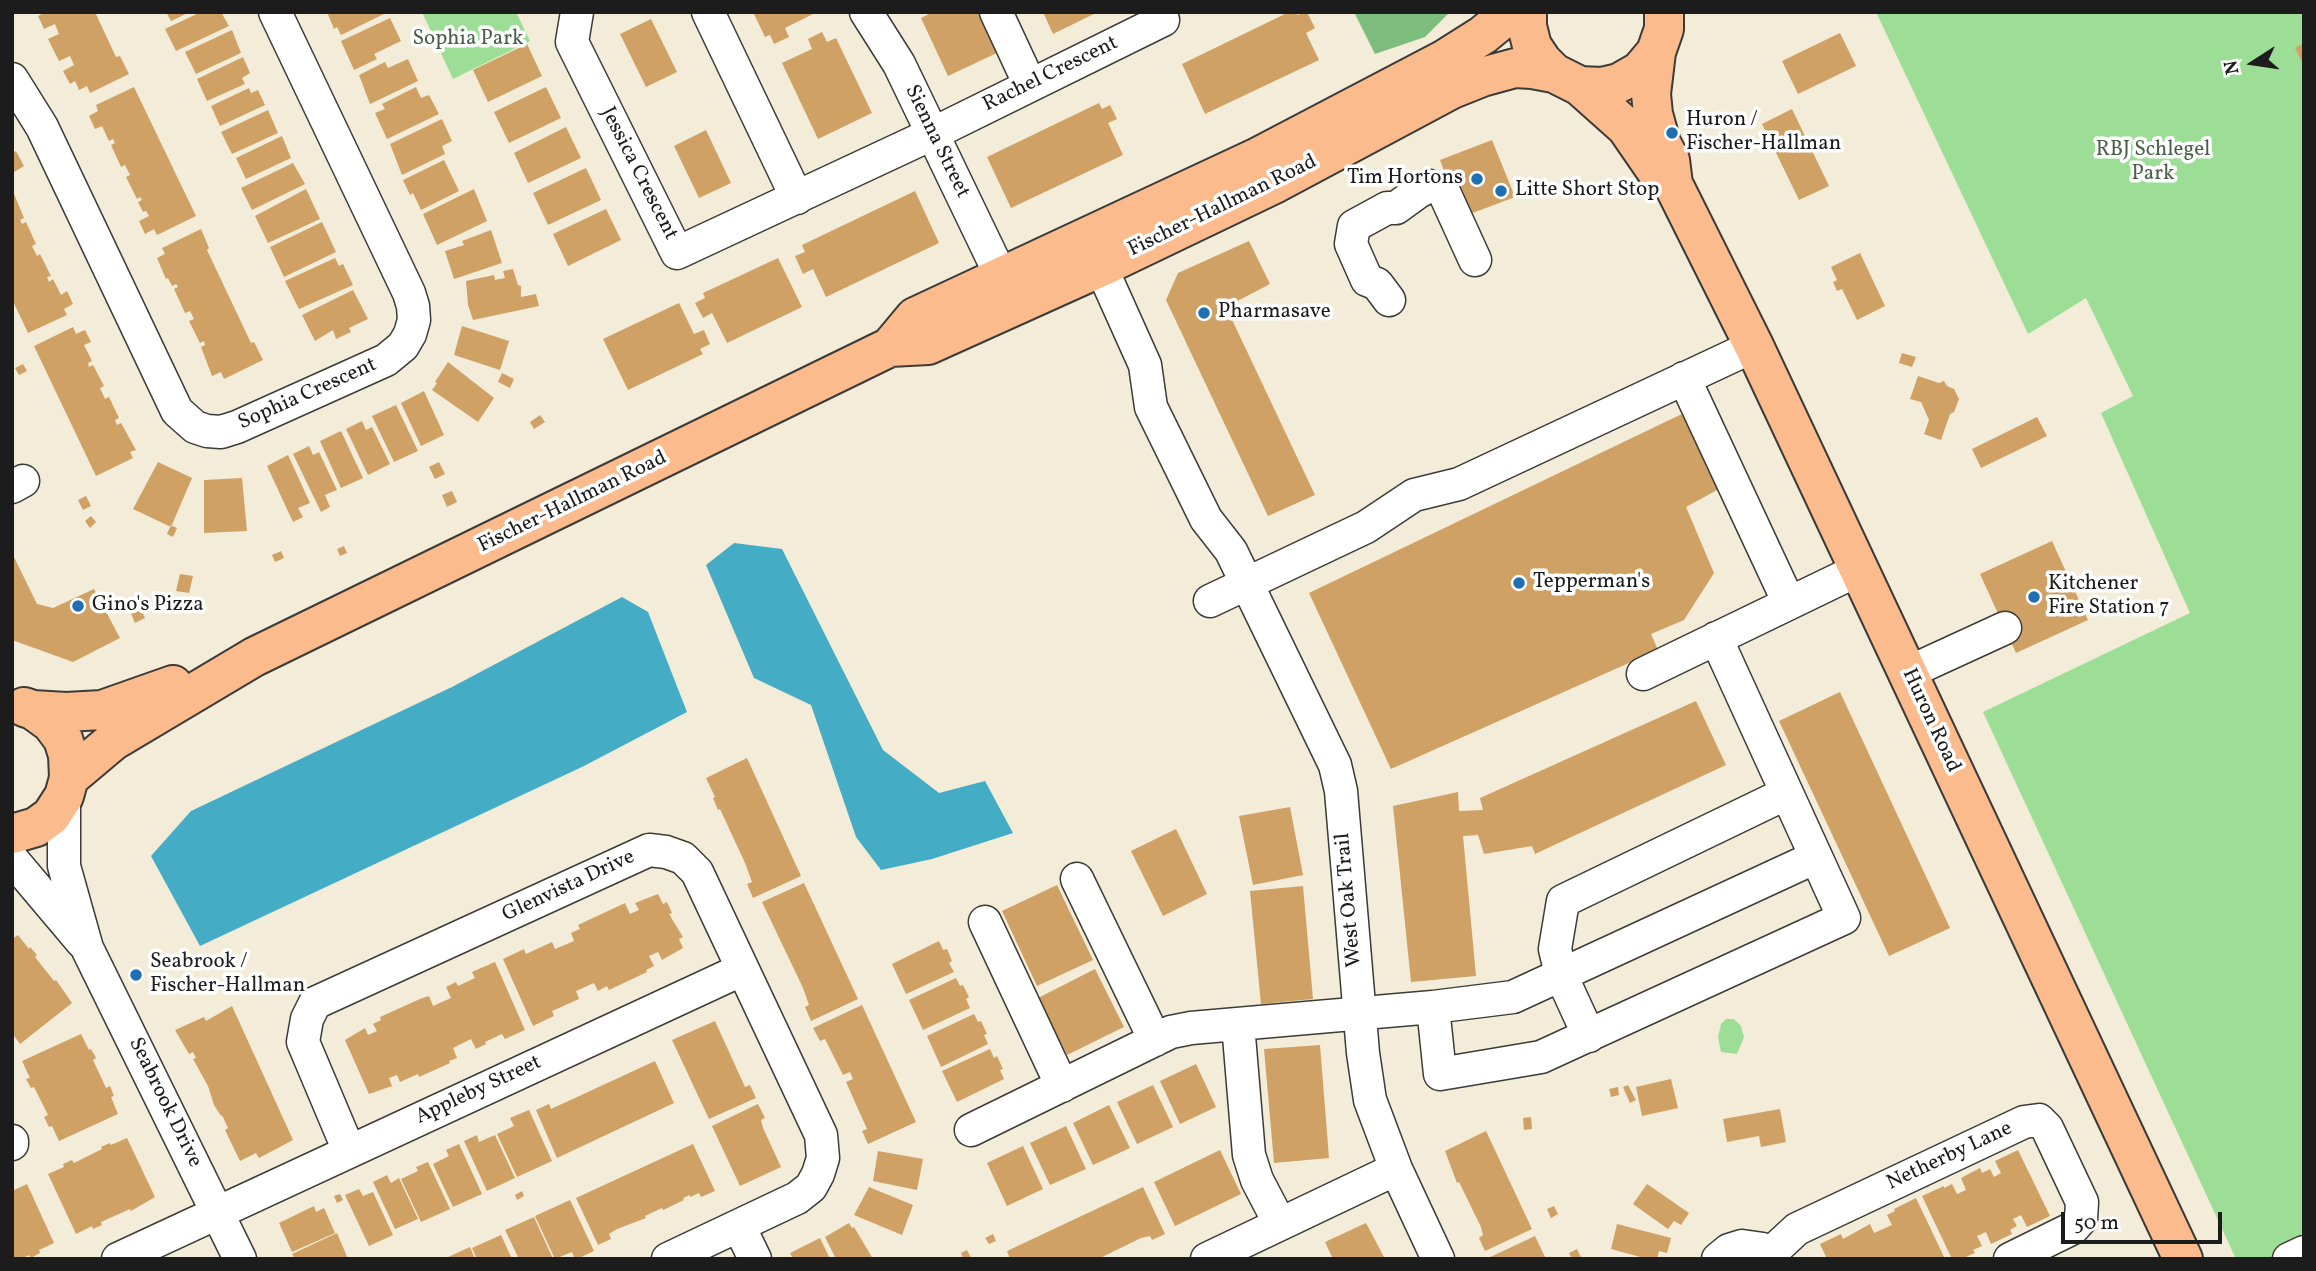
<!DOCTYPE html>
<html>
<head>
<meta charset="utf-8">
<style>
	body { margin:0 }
	#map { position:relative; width:2316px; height:1271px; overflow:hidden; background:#f3ecd8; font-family:Vollkorn,serif }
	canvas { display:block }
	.frame { position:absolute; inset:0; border:14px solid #1c1c1c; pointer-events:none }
	.north { position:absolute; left:2218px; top:28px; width:70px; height:70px; -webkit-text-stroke:5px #fff; paint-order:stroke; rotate:258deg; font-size:19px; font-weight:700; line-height:28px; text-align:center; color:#1c1c1c }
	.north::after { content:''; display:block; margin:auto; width:24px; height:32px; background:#1c1c1c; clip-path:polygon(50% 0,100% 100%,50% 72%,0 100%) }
	.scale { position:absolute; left:2061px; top:1212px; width:161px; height:32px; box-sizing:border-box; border:4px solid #1c1c1c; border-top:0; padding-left:9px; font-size:21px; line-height:24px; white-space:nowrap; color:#1c1c1c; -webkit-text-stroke:5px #fff; paint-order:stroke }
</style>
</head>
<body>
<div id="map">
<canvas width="2316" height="1271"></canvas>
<div class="frame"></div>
<div class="north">N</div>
<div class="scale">50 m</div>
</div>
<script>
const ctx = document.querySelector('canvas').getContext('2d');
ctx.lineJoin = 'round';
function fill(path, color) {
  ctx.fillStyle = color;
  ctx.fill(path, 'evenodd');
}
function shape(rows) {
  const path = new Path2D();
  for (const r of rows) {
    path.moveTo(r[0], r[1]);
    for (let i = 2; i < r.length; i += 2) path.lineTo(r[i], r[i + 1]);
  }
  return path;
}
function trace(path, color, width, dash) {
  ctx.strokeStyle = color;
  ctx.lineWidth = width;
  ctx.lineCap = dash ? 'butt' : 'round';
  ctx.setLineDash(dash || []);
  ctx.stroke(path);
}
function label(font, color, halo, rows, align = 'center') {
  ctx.font = font + ' Vollkorn,serif';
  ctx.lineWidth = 7;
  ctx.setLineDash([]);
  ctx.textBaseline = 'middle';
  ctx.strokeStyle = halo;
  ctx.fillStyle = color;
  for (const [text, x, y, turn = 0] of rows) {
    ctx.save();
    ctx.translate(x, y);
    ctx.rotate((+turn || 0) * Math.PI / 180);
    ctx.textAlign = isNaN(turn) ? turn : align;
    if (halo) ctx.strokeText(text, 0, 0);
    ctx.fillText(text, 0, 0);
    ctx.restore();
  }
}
fill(shape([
	[422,12,516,12,530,41,453,79],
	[1876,12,2304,12,2304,1259,2236,1259,1983,712,2190,613,2101,413,2133,396,2086,298,2028,334],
	[1726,1019,1734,1019,1741,1026,1744,1037,1737,1054,1721,1052,1718,1037,1721,1024]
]), '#9cde95');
fill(shape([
	[1354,12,1450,12,1425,37,1375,54]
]), '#7dbd7e');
fill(shape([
	[734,543,782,549,883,750,939,793,985,781,1013,833,932,859,881,870,856,837,811,705,754,678,706,565],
	[622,597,648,612,687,712,584,766,200,946,151,856,191,811,452,687]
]), '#44acc4');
fill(shape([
	[42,12,95,12,116,57,120,56,129,74,90,93,87,86,79,90,75,81,70,84,63,71,74,65,70,56,59,61,48,39,59,34,55,24,44,29,38,16,42,14],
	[166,12,190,12,171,21],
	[201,12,221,12,229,26,176,51,165,29],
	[327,12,388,12,341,35,337,27,334,29],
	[753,12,817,12,785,28,789,37,774,44,770,35,765,37],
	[933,12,980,12,999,52,948,76,921,18],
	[1043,12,1098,12,1053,34],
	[1289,12,1296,12,1297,15,1307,12,1315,28,1306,33,1319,60,1205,114,1182,64],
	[390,18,401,41,374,54,377,59,354,70,341,41],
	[651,19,677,72,646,87,620,34],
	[232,30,241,53,196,74,185,52],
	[822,32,827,42,836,38,872,113,818,139,782,63,812,49,808,39],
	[1840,33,1856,66,1798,94,1782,61],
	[2304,43,2304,66,2295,48],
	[527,44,542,76,488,102,473,70],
	[243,57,250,73,242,78,245,84,207,101,197,79],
	[408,59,418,81,370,104,359,75,385,62,388,68],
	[134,87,196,216,157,235,154,229,145,234,139,221,149,216,146,211,143,212,138,202,142,200,140,197,137,199,126,177,130,175,125,165,121,167,111,145,115,143,113,139,109,141,102,126,95,129,89,116,98,111,96,105],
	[416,87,421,98,429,95,439,114,387,139,375,113,385,109,382,104],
	[546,87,561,118,509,143,494,112],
	[249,88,251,93,258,90,265,105,220,126,211,106],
	[1099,103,1102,109,1110,105,1117,119,1108,123,1123,155,1011,208,987,157],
	[1792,109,1829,186,1799,200,1762,124],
	[268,110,278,133,232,154,221,132],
	[442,119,452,141,442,146,445,154,402,175,390,144],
	[566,127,581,158,528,183,514,153],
	[706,130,731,183,699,198,674,146],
	[282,136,291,158,246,179,236,158],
	[1492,140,1515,197,1462,217,1440,160],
	[16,151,24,166,14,172,12,153],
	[444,160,459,191,421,210,413,193,410,195,403,180],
	[293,163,305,184,252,210,241,188],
	[586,168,601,200,548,225,533,193],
	[12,189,24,218,20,220,22,224,26,222,36,244,32,246,37,256,40,254,51,276,47,277,49,282,53,279,61,295,67,291,73,304,64,309,67,315,28,333,12,299],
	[306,189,320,219,268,243,255,216],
	[474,189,487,221,437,245,423,214],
	[915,191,939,243,826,297,813,269,803,274,795,256,805,252,802,245],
	[606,209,621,240,568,266,553,234],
	[322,222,336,252,284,277,270,247],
	[201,229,209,248,207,250,251,343,254,342,263,360,224,379,221,372,212,376,201,347,205,345,204,341,200,343,189,321,194,319,190,311,185,313,174,289,178,287,176,284,172,286,168,278,166,279,157,258,165,254,162,248],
	[491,230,502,263,454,279,445,251,464,245,462,241],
	[1249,241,1270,284,1226,307,1315,495,1268,516,1166,300,1178,273],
	[1860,253,1885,306,1857,320,1842,289,1837,291,1833,282,1837,280,1831,267],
	[335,258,339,266,343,264,353,285,299,309,285,281],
	[778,258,802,307,727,343,712,313,703,318,695,303,705,298,703,293],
	[513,269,518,285,521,286,521,297,536,294,539,306,473,320,468,305,466,281,494,275,495,280,505,278,503,271],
	[353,290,368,319,349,328,351,332,336,339,333,330,315,341,302,315],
	[679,303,694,334,704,330,710,344,700,349,703,354,628,390,603,339],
	[462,326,509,341,500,370,454,355],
	[73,327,76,334,85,330,91,342,84,345,92,361,88,363,89,367,93,365,104,386,100,388,105,399,109,397,119,418,115,420,117,425,121,423,136,450,130,452,133,458,96,476,34,346],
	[1902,353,1916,357,1912,367,1899,363],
	[448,362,494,398,478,422,432,390,437,383,435,382],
	[23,364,27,371,19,375,15,368],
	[502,373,514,379,510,388,498,382],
	[1918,376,1939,383,1944,381,1947,386,1954,389,1959,399,1954,412,1950,414,1941,440,1924,434,1929,420,1921,402,1910,399],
	[424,391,444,435,421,446,401,403],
	[396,405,418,451,394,462,372,416],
	[1686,412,1719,489,1686,507,1714,573,1684,620,1651,634,1658,650,1391,769,1309,593],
	[540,415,545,422,534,429,530,422],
	[2037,417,2047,436,1981,468,1972,449],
	[362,421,366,430,372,427,390,464,368,475,346,429],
	[341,431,363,478,341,488,320,441],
	[309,446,313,455,319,452,337,490,325,495,330,507,321,512,293,454],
	[288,455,310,503,298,508,303,517,293,522,267,466],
	[158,462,192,478,171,527,133,509],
	[439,462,445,474,435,479,429,467],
	[242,478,247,531,204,533,204,480],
	[452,491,457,502,447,507,442,495],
	[86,496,91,506,83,510,78,500],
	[91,516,96,522,90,528,85,521],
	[171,525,177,528,173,537,167,534],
	[2052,541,2088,620,2016,653,1980,574],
	[344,546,347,553,340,556,337,549],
	[281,551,284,558,275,562,272,555],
	[12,553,37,604,53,608,94,589,120,638,73,662,12,640],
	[180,574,193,576,189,593,176,591],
	[139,606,145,618,135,623,130,611],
	[1840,692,1950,928,1889,956,1779,721],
	[1696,701,1726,765,1535,854,1532,846,1484,854,1478,835,1463,836,1476,976,1411,982,1393,806,1458,792,1459,811,1483,810,1480,798],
	[747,758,801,876,753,898,747,884,752,882,745,863,720,809,718,810,713,798,715,797,706,778],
	[1290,807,1303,875,1253,885,1239,816],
	[1176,829,1207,894,1163,916,1131,851],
	[804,883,858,999,811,1021,805,1007,809,1005,803,988,762,902],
	[1057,885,1093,960,1037,986,1002,911],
	[1303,886,1313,999,1261,1004,1250,891],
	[658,894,663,904,667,902,672,913,669,914,683,937,679,939,683,948,662,960,658,952,649,956,654,966,646,970,647,972,609,990,607,986,598,991,594,983,576,991,579,999,552,1011,554,1016,533,1026,503,959,524,949,526,954,552,942,555,949,574,941,571,933,580,929,578,925,625,903,630,914,639,910,635,903],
	[18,935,29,949,30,947,37,955,35,957,54,981,56,980,72,1003,20,1044,12,1033,12,939],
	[939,941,943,950,947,949,952,961,949,963,954,972,906,994,892,964],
	[495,962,525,1030,505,1039,502,1034,485,1042,486,1044,476,1049,471,1039,453,1048,457,1058,449,1061,450,1063,419,1077,418,1074,400,1082,397,1075,389,1078,392,1086,369,1094,345,1040,365,1028,368,1035,377,1031,373,1024,381,1020,380,1017,420,999,429,996,433,1006,451,998,446,987,456,982,458,986,475,978,472,972],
	[1095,969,1124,1027,1067,1055,1038,998],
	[956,978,960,986,963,985,969,997,966,999,970,1008,923,1030,909,1000],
	[862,1005,916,1122,868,1144,862,1131,867,1129,846,1082,853,1079,850,1072,843,1075,825,1039,820,1041,813,1028],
	[232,1006,293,1140,259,1158,256,1153,240,1161,225,1130,228,1128,222,1115,221,1116,214,1105,208,1086,193,1059,196,1058,193,1052,189,1054,175,1030,204,1017,206,1021],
	[974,1014,978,1022,981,1021,987,1034,984,1035,988,1044,941,1067,927,1036],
	[715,1021,745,1087,750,1085,756,1098,709,1119,672,1040],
	[81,1034,89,1050,91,1049,96,1058,93,1060,106,1088,110,1086,114,1096,111,1097,118,1114,59,1141,52,1126,49,1127,44,1117,48,1115,34,1087,31,1088,26,1079,30,1078,22,1061],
	[1320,1045,1329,1158,1274,1163,1264,1049],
	[990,1049,994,1058,997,1056,1003,1069,1000,1070,1004,1079,957,1102,942,1071],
	[655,1061,674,1103,557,1158,536,1110,549,1104,551,1109],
	[1196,1064,1216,1107,1180,1124,1160,1081],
	[1671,1079,1678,1108,1642,1116,1636,1087],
	[1153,1085,1173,1127,1137,1144,1117,1102],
	[1628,1085,1636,1100,1630,1103,1623,1087],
	[1618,1087,1619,1095,1611,1097,1609,1089],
	[758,1104,765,1118,761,1120,763,1128,781,1167,740,1186,712,1126],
	[1109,1105,1130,1148,1093,1165,1073,1123],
	[1780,1109,1786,1142,1761,1147,1759,1136,1727,1142,1723,1119],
	[529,1110,552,1161,517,1177,497,1134,514,1126,510,1118],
	[1531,1117,1532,1129,1524,1130,1523,1118],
	[1066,1126,1086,1169,1050,1185,1030,1143],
	[1486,1131,1532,1229,1485,1251,1479,1238,1483,1235,1481,1227,1459,1182,1457,1183,1445,1151],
	[477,1135,479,1142,495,1135,515,1178,487,1191,464,1141],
	[127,1138,155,1197,131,1211,130,1209,101,1222,102,1225,93,1229,92,1226,76,1234,48,1174,64,1167,63,1164,72,1160,74,1163,102,1149,101,1147,110,1143,111,1145],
	[459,1144,482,1194,453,1207,433,1164,449,1156,446,1150],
	[693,1144,715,1191,701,1197,699,1193,690,1197,690,1195,683,1198,684,1200,663,1210,662,1208,645,1216,646,1218,617,1229,609,1234,611,1239,598,1245,576,1198],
	[1023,1146,1043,1189,1007,1206,987,1163],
	[1220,1150,1241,1194,1175,1226,1154,1182],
	[2018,1150,2050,1216,2027,1227,2021,1215,2013,1219,2017,1226,2010,1230,2012,1234,1991,1244,1986,1232,1977,1236,1982,1246,1973,1250,1975,1253,1961,1259,1952,1259,1922,1196,1944,1186,1944,1188,1952,1184,1957,1194,1966,1190,1961,1178,1980,1168,1982,1173,1990,1169,1994,1177,2001,1173,1995,1161],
	[878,1151,923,1159,917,1190,873,1181],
	[428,1162,450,1209,421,1222,401,1179,418,1171,416,1167],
	[387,1175,391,1183,399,1178,418,1219,395,1229,373,1182],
	[27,1184,54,1243,39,1250,40,1253,31,1258,29,1255,21,1259,12,1259,12,1191],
	[1647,1184,1689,1213,1681,1225,1674,1221,1668,1229,1633,1204],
	[869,1187,913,1205,902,1235,854,1215],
	[1143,1187,1165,1234,1152,1240,1150,1236,1141,1238,1098,1259,1010,1259,1007,1251],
	[359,1189,363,1196,373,1192,393,1235,369,1246,345,1195],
	[522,1191,524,1196,517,1200,515,1195],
	[340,1194,343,1200,337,1203,334,1196],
	[1916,1198,1945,1259,1827,1259,1820,1244,1841,1234,1843,1239,1870,1224,1874,1233,1892,1225,1887,1215,1895,1211,1894,1209],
	[570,1200,594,1251,577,1259,575,1259,572,1252,555,1259,535,1216],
	[314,1206,316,1212,324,1208,335,1233,292,1252,279,1223],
	[1554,1206,1558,1214,1551,1218,1547,1209],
	[534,1217,553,1259,519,1259,505,1230],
	[849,1223,852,1228,854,1227,873,1259,836,1259,825,1237],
	[1366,1223,1385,1259,1333,1259,1325,1242],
	[1617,1224,1671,1238,1667,1253,1659,1251,1657,1259,1648,1259,1611,1249],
	[337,1233,348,1259,295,1259,292,1254],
	[993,1234,996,1241,989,1244,985,1238],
	[501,1235,512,1259,477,1259,472,1248],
	[1535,1236,1546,1259,1486,1259],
	[820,1238,830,1259,793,1259,790,1253],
	[470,1247,475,1259,444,1259],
	[1577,1249,1582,1259,1572,1259,1569,1253],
	[967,1250,971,1258,963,1259,961,1253]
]), '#cfa165');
const minor = shape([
	[577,12,572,42,677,253,932,134,1163,20,1160,12],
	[708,12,797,198],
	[866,12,899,64,1001,276],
	[996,12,1030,85],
	[12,79,42,127,177,411,195,427,207,431,221,432,237,427,386,360,403,346,410,334,414,320,413,306,409,293,275,12],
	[1101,267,1145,365,1151,407,1206,519,1231,551,1335,765,1341,791,1363,1053,1370,1100,1396,1169,1438,1259],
	[1389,300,1377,284,1367,280,1351,244,1354,226,1387,208,1396,208,1418,192,1430,186,1443,190,1475,260],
	[1684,378,1789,603],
	[12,487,23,481],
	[1210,601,1366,527,1414,495,1459,484,1754,346],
	[1907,673,2005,628],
	[1643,674,1858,570],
	[64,796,64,866,87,948,240,1259],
	[12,859,82,942],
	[1077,879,1155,1040],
	[985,922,1062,1086],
	[1433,1007,1513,997,1816,857],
	[1238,1024,1249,1155,1257,1180,1280,1224],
	[1589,1036,1561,975,1555,949,1563,901,1787,793],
	[971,1130,1171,1032,1191,1028,1433,1007,1440,1074,1541,1057,1844,918,1716,638],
	[12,1141,12,1144],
	[349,1151,303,1042,307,1019,315,1003,649,850,666,852,683,858,697,872,821,1135,823,1158,818,1174,811,1187,797,1198,668,1259],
	[739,1226,755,1259],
	[1770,1254,1797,1229,2024,1122,2039,1120,2047,1128,2082,1202,2081,1219,2073,1228,2010,1259],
	[118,1259,741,970],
	[1207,1259,1396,1169],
	[1718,1259,1729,1250,1742,1246,1763,1249,1775,1259],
	[2289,1259,2304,1252]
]);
const major = shape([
	[1527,12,1527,26,1532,46,1542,61,1554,73,1580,86,1602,87,1619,83,1640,71,1656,52,1664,29,1664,12],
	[1656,52,1651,94,1653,114,1661,143,1670,160,1673,184,1754,346,2183,1259],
	[1580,86,1626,127,1655,169,1661,174],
	[890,347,915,317,1256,158,1445,59,1483,35,1511,12],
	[33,710,66,712,102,710,173,685],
	[69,778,113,741,254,657,890,347,928,345,1101,267,1276,183,1452,89,1482,77,1515,68,1532,69,1554,73],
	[12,834,36,827,51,816,64,796,69,778,68,755,63,739,51,723,33,710,24,707]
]);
trace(minor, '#3c3b38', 35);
trace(major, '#3c3b38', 42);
trace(minor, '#fff', 32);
trace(major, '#fbbb8d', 38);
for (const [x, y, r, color] of [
	[1672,133,7,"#1f6fb2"],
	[1477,179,7,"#1f6fb2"],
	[1501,191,7,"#1f6fb2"],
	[1204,313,7,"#1f6fb2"],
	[1519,583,7,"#1f6fb2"],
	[2034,597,7,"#1f6fb2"],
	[78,606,7,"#1f6fb2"],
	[136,975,7,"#1f6fb2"]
]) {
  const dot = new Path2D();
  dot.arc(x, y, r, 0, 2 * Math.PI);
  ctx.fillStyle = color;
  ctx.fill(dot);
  trace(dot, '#fff', 2.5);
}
label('21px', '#496046', '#fff', [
	["Sophia Park",468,40],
	["RBJ Schlegel",2153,151],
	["Park",2153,175]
]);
label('21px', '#1c1c1c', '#fff', [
	["Rachel Crescent",1051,75,-26],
	["Sienna Street",936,142,64],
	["Jessica Crescent",638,174,63],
	["Fischer-Hallman Road",1223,207,-26],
	["Sophia Crescent",308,395,-24],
	["Fischer-Hallman Road",573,503,-26],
	["Huron Road",1930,721,65],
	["Glenvista Drive",569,887,-25],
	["West Oak Trail",1350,900,-95],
	["Appleby Street",479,1091,-25],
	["Seabrook Drive",164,1103,64],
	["Netherby Lane",1950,1157,-25]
]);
label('21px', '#1c1c1c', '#fff', [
	["Huron /",1686,121],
	["Fischer-Hallman",1686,145],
	["Tim Hortons",1463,179,"right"],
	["Litte Short Stop",1515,191],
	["Pharmasave",1218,313],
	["Tepperman's",1533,583],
	["Kitchener",2048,585],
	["Fire Station 7",2048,609],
	["Gino's Pizza",92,606],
	["Seabrook /",150,963],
	["Fischer-Hallman",150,987]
], 'left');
</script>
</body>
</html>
